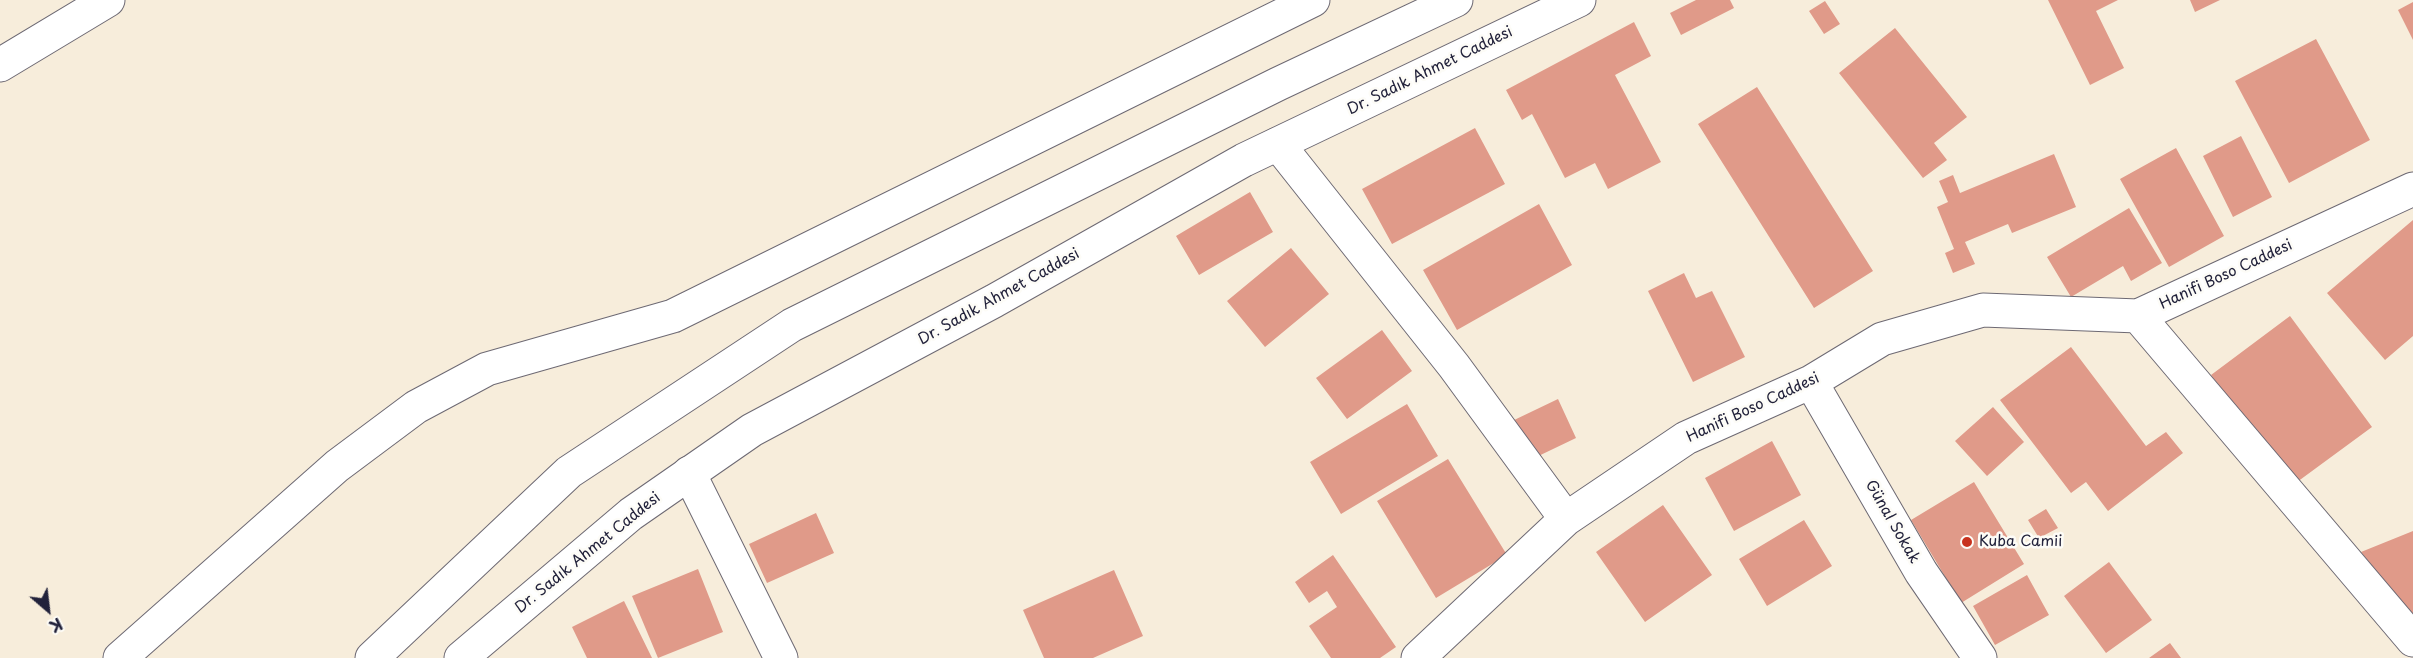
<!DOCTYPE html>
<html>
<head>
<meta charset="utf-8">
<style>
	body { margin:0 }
	#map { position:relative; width:2413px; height:658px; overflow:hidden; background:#f7eddb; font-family:"Playpen Sans",sans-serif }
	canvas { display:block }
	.north { position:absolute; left:18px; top:580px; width:60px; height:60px; -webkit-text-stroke:4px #fdfcf7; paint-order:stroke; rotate:152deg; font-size:16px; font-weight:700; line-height:24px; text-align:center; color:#22223b }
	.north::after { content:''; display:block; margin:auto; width:21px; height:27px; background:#22223b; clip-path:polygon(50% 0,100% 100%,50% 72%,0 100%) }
</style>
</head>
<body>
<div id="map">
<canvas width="2413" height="658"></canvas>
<div class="north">K</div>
</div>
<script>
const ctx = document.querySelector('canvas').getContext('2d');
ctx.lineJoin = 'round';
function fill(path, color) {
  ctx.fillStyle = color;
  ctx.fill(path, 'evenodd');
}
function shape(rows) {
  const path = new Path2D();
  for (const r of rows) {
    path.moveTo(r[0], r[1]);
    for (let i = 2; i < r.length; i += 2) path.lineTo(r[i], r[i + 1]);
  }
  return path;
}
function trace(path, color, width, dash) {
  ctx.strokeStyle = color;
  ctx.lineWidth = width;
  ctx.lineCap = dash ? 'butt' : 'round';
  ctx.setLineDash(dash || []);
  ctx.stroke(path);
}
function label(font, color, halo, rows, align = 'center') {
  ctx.font = font + ' "Playpen Sans",sans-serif';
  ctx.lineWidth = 5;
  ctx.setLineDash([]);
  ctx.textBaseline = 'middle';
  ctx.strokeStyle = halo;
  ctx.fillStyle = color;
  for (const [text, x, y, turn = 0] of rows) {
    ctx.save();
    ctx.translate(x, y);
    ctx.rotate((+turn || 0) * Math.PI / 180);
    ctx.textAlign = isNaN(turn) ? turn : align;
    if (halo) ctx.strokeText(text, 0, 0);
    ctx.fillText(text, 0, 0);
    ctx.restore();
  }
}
fill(shape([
	[1696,0,1730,0,1734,8,1681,35,1670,13],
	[2048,0,2118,0,2096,11,2124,68,2090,85],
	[2190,0,2220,0,2195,12],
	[1825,1,1840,24,1824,34,1809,11],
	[2413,2,2413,40,2398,10],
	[1634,22,1651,56,1615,75,1661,162,1608,189,1595,163,1565,178,1532,114,1522,120,1506,90],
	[1895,28,1967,117,1934,143,1947,160,1923,178,1839,73],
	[2316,39,2370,140,2289,183,2235,81],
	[1757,87,1873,271,1814,308,1698,124],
	[1475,128,1505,184,1392,244,1362,189],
	[2241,136,2272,197,2233,217,2203,156],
	[2176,148,2224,236,2169,267,2120,179],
	[2054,154,2076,207,2012,233,2008,224,1965,242,1975,264,1953,273,1945,253,1954,249,1937,207,1948,202,1939,181,1953,175,1960,193],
	[1250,192,1273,232,1199,275,1176,236],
	[1539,204,1572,265,1457,330,1423,270],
	[2129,208,2162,263,2131,281,2123,266,2071,297,2047,257],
	[2413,220,2413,336,2385,360,2327,293],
	[1291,248,1329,294,1265,347,1227,301],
	[1684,273,1696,298,1712,291,1745,357,1693,382,1648,291],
	[2290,316,2372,427,2293,485,2211,375],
	[1382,330,1412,371,1347,419,1316,378],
	[2071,347,2146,446,2166,432,2183,453,2108,511,2086,482,2071,493,2000,400],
	[1558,399,1576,438,1528,461,1510,422],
	[1407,404,1438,456,1341,514,1310,462],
	[1993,407,2024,442,1987,476,1955,441],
	[1772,441,1801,495,1734,531,1705,478],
	[1448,459,1507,555,1436,598,1377,501],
	[1974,482,2024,564,1961,603,1911,520],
	[1663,505,1712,575,1645,622,1596,552],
	[2046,509,2058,528,2039,538,2028,520],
	[816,513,834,553,767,583,749,544],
	[1804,520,1832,566,1767,606,1739,559],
	[2413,531,2413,617,2361,552],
	[1333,555,1396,647,1380,658,1331,658,1309,626,1337,607,1327,591,1309,603,1295,582],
	[2109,562,2152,620,2106,653,2064,596],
	[698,569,723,632,658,658,632,596],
	[1114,570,1143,636,1093,658,1044,658,1023,610],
	[2027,575,2049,615,1995,645,1973,606],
	[624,601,652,658,587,658,572,627],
	[2170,643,2181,658,2149,658]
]), '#e09a89');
const minor = shape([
	[0,65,108,0],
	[1278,144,1454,366,1566,519],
	[2138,316,2413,640],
	[1811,382,1921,572,1980,658],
	[689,473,781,658],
	[120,658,337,466,416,407,487,369,673,316,1313,0],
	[1418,658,1566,519,1686,438,1811,382,1882,339,1983,310,2138,316,2413,189]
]);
const tertiary = shape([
	[372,658,569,472,792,325,1278,84,1456,0],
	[461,658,631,514,752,430,994,301,1244,160,1579,0]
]);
trace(minor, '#6d6973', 35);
trace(tertiary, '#6d6973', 35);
trace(minor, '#fff', 33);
trace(tertiary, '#fff', 33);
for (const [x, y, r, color] of [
	[1967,542,6,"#c8321e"]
]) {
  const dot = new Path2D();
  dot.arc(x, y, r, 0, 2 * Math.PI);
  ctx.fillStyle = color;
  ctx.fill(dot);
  trace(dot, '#fdfcf7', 2);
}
label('15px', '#22223b', '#fdfcf7', [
	["Dr. Sadık Ahmet Caddesi",1430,71,-26],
	["Hanifi Boso Caddesi",2226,275,-25],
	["Dr. Sadık Ahmet Caddesi",999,297,-29],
	["Hanifi Boso Caddesi",1753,408,-25],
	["Günal Sokak",1892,522,60],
	["Dr. Sadık Ahmet Caddesi",588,553,-39]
]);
label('15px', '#22223b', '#fdfcf7', [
	["Kuba Camii",1979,542]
], 'left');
</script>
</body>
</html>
